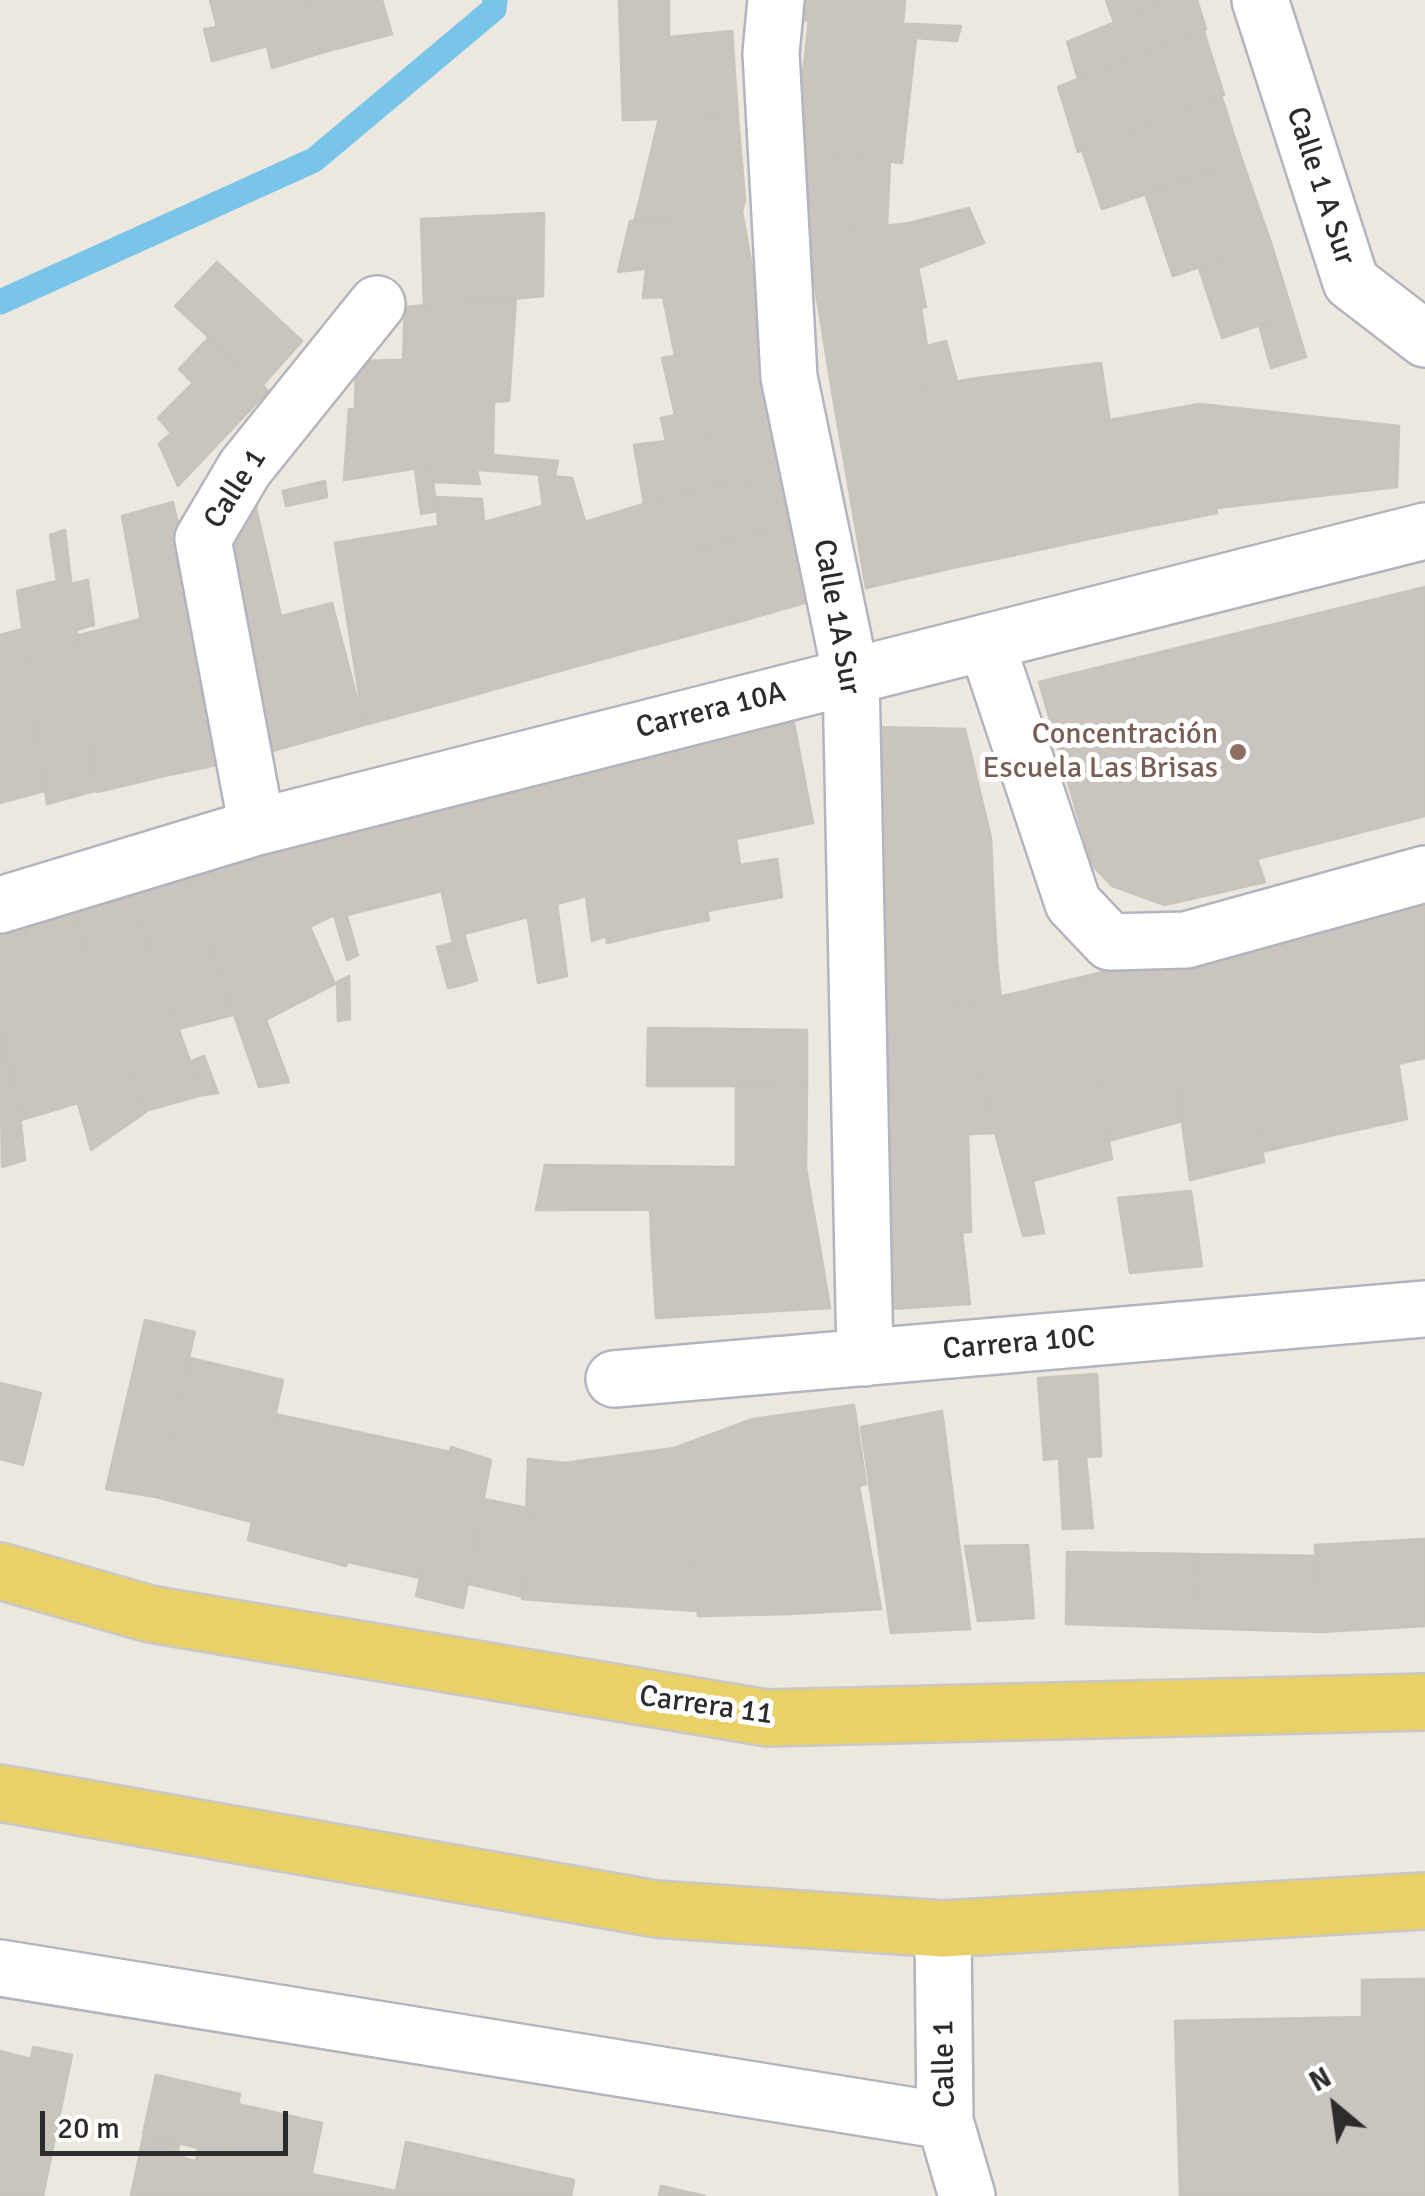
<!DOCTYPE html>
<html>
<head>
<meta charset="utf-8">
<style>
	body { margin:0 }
	#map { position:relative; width:1425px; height:2196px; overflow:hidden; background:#ede8df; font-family:Signika,sans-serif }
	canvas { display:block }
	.north { position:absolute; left:1285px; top:2056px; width:100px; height:100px; -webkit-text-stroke:8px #fff; paint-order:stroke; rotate:331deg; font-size:28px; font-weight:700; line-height:40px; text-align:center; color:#2c2c2c }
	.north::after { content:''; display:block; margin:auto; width:35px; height:45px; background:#2c2c2c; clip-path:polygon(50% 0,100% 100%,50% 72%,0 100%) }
	.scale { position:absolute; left:40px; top:2111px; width:248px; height:45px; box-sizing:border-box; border:5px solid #2c2c2c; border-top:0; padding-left:12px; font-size:30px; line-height:35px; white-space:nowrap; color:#2c2c2c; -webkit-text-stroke:8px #fff; paint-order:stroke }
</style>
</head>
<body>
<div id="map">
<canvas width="1425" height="2196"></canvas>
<div class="north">N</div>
<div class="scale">20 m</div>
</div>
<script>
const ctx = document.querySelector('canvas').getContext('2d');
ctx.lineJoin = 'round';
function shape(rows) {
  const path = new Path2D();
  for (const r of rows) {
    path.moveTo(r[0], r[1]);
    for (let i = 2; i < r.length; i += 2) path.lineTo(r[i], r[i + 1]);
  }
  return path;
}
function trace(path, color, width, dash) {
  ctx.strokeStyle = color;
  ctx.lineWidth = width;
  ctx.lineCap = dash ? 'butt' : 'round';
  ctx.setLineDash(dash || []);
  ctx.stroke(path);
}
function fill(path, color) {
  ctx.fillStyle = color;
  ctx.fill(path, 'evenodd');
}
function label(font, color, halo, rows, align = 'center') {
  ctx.font = font + ' Signika,sans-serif';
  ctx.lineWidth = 10;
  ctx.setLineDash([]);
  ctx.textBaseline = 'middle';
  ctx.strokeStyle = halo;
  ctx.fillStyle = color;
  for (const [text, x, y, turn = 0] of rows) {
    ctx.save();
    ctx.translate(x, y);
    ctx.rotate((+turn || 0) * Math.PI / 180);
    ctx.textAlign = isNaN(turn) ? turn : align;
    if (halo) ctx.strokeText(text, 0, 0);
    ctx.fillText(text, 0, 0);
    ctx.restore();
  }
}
trace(shape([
	[0,302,314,160,494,9,495,0]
]), '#78c5e9', 25);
const building = shape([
	[210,0,306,0,321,53,272,68,267,46,212,61,204,29,217,27,210,0],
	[306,0,382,0,392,34,321,53,306,0],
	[619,0,669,0,669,37,732,31,738,118,623,120,619,0],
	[799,0,905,0,903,24,796,20,799,0],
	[1106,0,1169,0,1114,22,1106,0],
	[1169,0,1197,0,1206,29,1078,79,1067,42,1169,0],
	[809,20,961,26,957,41,916,38,902,163,795,149,809,20],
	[1203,29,1224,95,1078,152,1058,87,1203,29],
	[1221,95,1242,160,1164,188,1144,127,1221,95],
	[659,118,738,118,745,200,742,211,634,223,659,118],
	[1144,127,1164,188,1102,209,1082,150,1144,127],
	[805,151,857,158,853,230,811,235,805,151],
	[857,158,890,162,887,226,853,230,857,158],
	[1242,160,1271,243,1173,276,1145,193,1242,160],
	[969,208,984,243,918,268,814,280,811,235,909,223,969,208],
	[742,211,750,256,618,272,630,221,742,211],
	[544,213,543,296,424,307,421,219,544,213],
	[1271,243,1293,314,1222,338,1199,268,1271,243],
	[750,256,764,339,675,356,663,297,643,298,646,269,750,256],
	[217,262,302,341,262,386,175,306,217,262],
	[918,268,926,307,820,317,814,280,918,268],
	[516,297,509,401,355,409,356,361,403,360,405,307,516,297],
	[921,308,927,346,946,341,957,381,834,403,820,317,921,308],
	[1293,314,1306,357,1271,368,1259,325,1293,314],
	[210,336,268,391,178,486,159,444,171,433,158,418,193,383,179,369,210,336],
	[764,339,779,427,666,442,661,418,675,415,662,358,764,339],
	[1101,363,1126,531,1006,557,977,378,1101,363],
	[977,378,1006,557,957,567,926,387,977,378],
	[926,387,957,567,866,588,834,403,926,387],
	[494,402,493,455,558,461,555,476,431,466,344,480,349,409,494,402],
	[1200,404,1217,513,1126,531,1109,420,1200,404],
	[1200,404,1399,426,1397,487,1216,508,1200,404],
	[779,427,790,479,746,486,744,478,644,504,634,445,779,427],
	[431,466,477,470,480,484,433,482,431,466],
	[431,466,437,511,421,514,415,469,431,466],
	[539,475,572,478,625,653,563,670,539,475],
	[744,478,746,486,790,479,799,522,700,549,683,492,744,478],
	[325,481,327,497,286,506,283,491,325,481],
	[683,492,700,549,710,545,731,624,625,653,585,522,683,492],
	[435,497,482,499,484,522,542,506,563,670,460,699,435,497],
	[173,502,231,762,169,775,122,516,173,502],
	[255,503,281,616,332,603,364,725,269,752,216,537,255,503],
	[799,522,815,600,731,624,710,545,799,522],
	[438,526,460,699,364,725,335,543,438,526],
	[65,530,95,791,47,804,17,591,57,581,50,535,65,530],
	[88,580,94,625,76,630,71,584,88,580],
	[1425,587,1425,816,1257,859,1265,882,1165,905,1112,886,1092,865,1039,682,1425,587],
	[141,619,169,775,97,792,76,636,141,619],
	[22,629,44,791,0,803,0,635,22,629],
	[794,723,813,823,736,839,740,865,777,859,782,897,707,911,676,748,794,723],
	[873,727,965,729,991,838,870,832,873,727],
	[676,748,709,920,661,930,624,758,676,748],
	[624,758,661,930,607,943,579,769,624,758],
	[579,769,606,936,592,941,586,896,557,904,567,976,538,983,508,790,579,769],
	[508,790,528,917,464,934,477,980,462,985,424,811,508,790],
	[424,811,442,891,347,915,324,837,424,811],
	[870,832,991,838,994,908,869,915,870,832],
	[324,837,358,955,347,960,334,915,310,927,335,984,283,1011,232,860,324,837],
	[232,860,283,1011,266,1020,289,1082,259,1087,184,869,232,860],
	[184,869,233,1015,178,1029,126,884,184,869],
	[130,893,202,1095,145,1111,71,909,130,893],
	[1425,897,1425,1058,1398,1064,1374,906,1425,897],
	[67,900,146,1112,91,1150,38,961,18,921,67,900],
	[1374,906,1407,1119,1334,1135,1302,924,1374,906],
	[994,908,997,959,865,965,869,915,994,908],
	[18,921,38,961,78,1103,21,1120,0,1026,0,929,18,921],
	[1302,924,1334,1135,1262,1152,1232,943,1302,924],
	[453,943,462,985,448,988,437,947,453,943],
	[1232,943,1264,1162,1190,1180,1159,958,1232,943],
	[1159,958,1183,1121,1108,1141,1082,977,1159,958],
	[997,959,1001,1002,867,1013,865,965,997,959],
	[349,976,350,1019,338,1021,337,982,349,976],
	[1082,977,1112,1159,1033,1181,1044,1233,1023,1236,973,1051,974,1005,1001,1002,999,997,1082,977],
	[974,1005,973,1051,998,1133,869,1138,867,1013,974,1005],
	[0,1026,17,1090,25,1160,2,1167,0,1026],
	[648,1028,807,1030,807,1086,647,1086,648,1028],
	[204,1056,218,1093,202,1095,190,1062,204,1056],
	[736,1085,807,1086,806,1168,813,1209,536,1210,545,1165,736,1167,736,1085],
	[968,1134,971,1232,873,1237,869,1138,968,1134],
	[1191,1191,1202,1266,1130,1273,1118,1198,1191,1191],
	[650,1209,813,1209,820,1248,652,1253,650,1209],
	[962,1233,970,1304,873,1310,873,1237,962,1233],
	[820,1248,830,1308,656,1318,652,1253,820,1248],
	[145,1320,195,1332,156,1497,106,1489,145,1320],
	[190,1358,283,1380,252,1522,156,1497,190,1358],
	[1097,1374,1101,1456,1086,1457,1093,1528,1063,1529,1059,1458,1044,1460,1038,1378,1097,1374],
	[0,1383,41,1393,23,1465,0,1459,0,1383],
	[854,1405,866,1484,859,1486,881,1609,791,1614,753,1419,854,1405],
	[942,1411,970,1629,891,1633,861,1427,942,1411],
	[275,1414,450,1452,447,1464,273,1424,275,1414],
	[753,1419,791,1614,698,1616,674,1448,753,1419],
	[273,1424,447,1464,420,1578,348,1562,346,1566,248,1540,273,1424],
	[451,1447,491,1460,463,1608,416,1596,451,1447],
	[674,1448,698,1611,573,1603,564,1463,674,1448],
	[528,1459,564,1463,573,1603,522,1599,536,1516,526,1516,528,1459],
	[484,1499,527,1508,526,1516,536,1516,524,1597,469,1584,484,1499],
	[1425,1539,1425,1626,1321,1632,1315,1545,1425,1539],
	[1028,1545,1034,1618,978,1621,965,1546,1028,1545],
	[1067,1552,1195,1554,1194,1628,1066,1624,1067,1552],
	[1194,1554,1317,1556,1321,1632,1194,1628,1194,1554],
	[1425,1979,1425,2196,1270,2196,1266,2019,1362,2017,1362,1980,1425,1979],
	[1266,2019,1270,2196,1180,2196,1175,2021,1266,2019],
	[33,2047,72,2055,43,2196,0,2196,0,2051,31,2059,33,2047],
	[156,2075,240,2094,219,2196,131,2196,143,2137,179,2145,177,2155,187,2159,196,2161,198,2148,143,2134,156,2075],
	[238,2104,322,2123,307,2196,219,2196,238,2104],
	[406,2142,490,2161,483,2196,395,2196,406,2142],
	[490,2161,574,2180,571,2196,483,2196,490,2161],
	[311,2174,396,2191,395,2196,307,2196,311,2174],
	[661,2186,705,2196,659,2196,661,2186]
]);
fill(building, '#c9c4be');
trace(building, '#c8c4b9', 2.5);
const minor = shape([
	[776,0,771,53,789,377,851,676,865,1358],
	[1260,0,1351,282,1425,339],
	[986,642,1073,903,1110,942,1186,940,1425,874],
	[257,827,203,539,245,468,377,304],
	[0,905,257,827,1425,531],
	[614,1379,1425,1309],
	[943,1929,945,2121,967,2196],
	[0,1968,945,2121]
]);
const primary = shape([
	[0,1571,150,1614,767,1718,1425,1702],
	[0,1793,656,1909,943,1929,1425,1901]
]);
trace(minor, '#b2b5bf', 60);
trace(primary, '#c8c8c8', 60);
trace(minor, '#fff', 55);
trace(primary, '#ead167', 55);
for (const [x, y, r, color] of [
	[1238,752,10,"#8d6e63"]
]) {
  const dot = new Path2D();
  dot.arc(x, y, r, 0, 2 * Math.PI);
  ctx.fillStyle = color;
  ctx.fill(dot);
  trace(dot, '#fff', 4);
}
label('30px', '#2c2c2c', '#fff', [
	["Calle 1 A Sur",1320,186,72],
	["Calle 1",236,489,-57],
	["Calle 1A Sur",836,617,80],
	["Carrera 10A",711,711,-14],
	["Carrera 10C",1019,1344,-5],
	["Carrera 11",706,1706,8],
	["Calle 1",945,2064,-91]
]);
label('30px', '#785e54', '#fff', [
	["Concentración",1218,735],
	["Escuela Las Brisas",1218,769]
], 'right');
</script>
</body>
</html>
